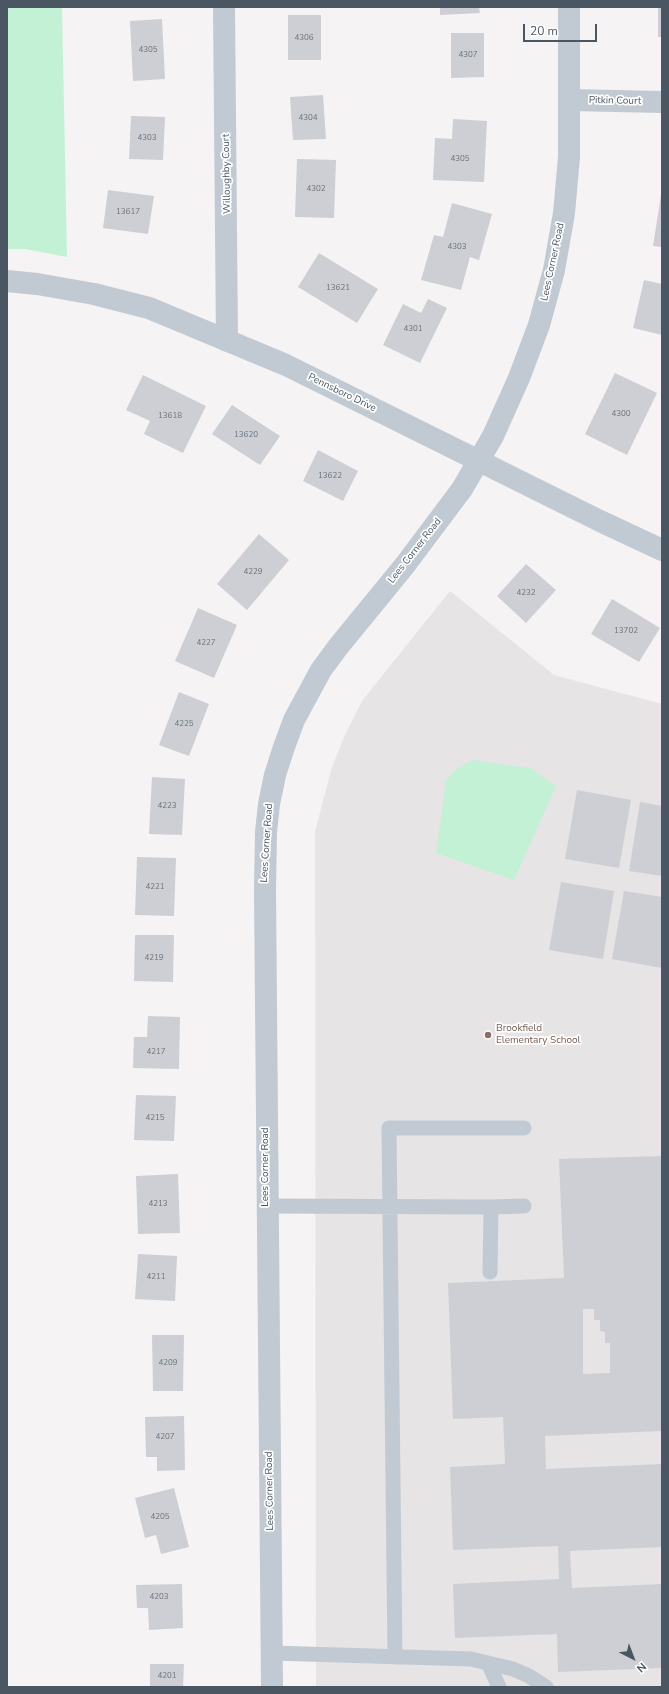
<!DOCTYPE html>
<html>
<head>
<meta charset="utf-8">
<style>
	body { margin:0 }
	#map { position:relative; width:669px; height:1694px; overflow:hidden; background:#f5f3f3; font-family:"Nunito Sans",sans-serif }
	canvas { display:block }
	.frame { position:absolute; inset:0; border:8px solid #4a5661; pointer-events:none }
	.north { position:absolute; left:613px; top:1638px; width:40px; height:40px; -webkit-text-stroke:3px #fff; paint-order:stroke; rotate:138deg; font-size:11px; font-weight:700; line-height:16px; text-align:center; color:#4a5661 }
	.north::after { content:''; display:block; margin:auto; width:14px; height:18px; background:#4a5661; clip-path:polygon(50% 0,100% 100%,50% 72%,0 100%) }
	.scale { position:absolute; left:523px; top:24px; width:74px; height:18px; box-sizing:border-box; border:2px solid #4a5661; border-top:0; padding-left:5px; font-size:12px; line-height:14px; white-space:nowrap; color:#4a5661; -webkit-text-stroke:3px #fff; paint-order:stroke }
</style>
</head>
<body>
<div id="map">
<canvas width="669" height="1694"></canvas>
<div class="frame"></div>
<div class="north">N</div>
<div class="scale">20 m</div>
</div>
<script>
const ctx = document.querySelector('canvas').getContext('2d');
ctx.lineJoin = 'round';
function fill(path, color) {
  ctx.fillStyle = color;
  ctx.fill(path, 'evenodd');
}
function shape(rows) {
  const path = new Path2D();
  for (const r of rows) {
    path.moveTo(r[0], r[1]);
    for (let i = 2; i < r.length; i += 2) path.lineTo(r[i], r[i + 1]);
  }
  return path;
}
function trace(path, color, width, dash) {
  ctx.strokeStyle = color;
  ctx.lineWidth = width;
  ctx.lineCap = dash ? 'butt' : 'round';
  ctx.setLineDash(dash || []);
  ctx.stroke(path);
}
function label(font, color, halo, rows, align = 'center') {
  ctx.font = font + ' "Nunito Sans",sans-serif';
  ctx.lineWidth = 3.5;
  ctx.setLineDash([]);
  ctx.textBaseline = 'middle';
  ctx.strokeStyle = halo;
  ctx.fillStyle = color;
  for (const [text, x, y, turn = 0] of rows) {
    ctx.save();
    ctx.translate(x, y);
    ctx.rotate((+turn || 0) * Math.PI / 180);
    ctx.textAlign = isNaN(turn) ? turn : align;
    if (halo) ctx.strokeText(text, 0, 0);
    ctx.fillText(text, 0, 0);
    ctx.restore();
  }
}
fill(shape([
	[450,591,554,675,662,704,662,1687,316,1687,315,832,332,767,344,737,362,701]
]), '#e6e4e5');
fill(shape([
	[7,7,62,7,67,257,25,249,7,249],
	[473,760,530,768,556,786,514,880,436,853,446,780,458,768]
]), '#c3f1d5');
fill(shape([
	[440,7,479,7,480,13,440,15],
	[658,7,662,7,662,37,658,37],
	[288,15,321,15,321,60,288,60],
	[162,19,165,79,133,81,130,21],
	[451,33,484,33,484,77,451,78],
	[323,95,326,139,293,140,290,97],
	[131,116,165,117,163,160,129,159],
	[453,119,487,121,484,182,433,180,435,138,452,139],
	[297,159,336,160,334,218,295,217],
	[108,190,154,196,148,234,103,228],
	[661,195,662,195,662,247,653,246],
	[452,203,492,214,479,260,470,257,461,290,421,280,434,235,443,237],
	[319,253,378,289,357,323,298,287],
	[644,280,662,284,662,335,633,328],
	[428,299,447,308,420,363,383,345,403,304,421,313],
	[615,373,657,393,627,455,585,434],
	[143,375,206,406,183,453,144,434,150,421,126,410],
	[232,405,280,436,260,465,212,434],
	[318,450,358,471,343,501,303,481],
	[259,534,289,560,247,610,217,584],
	[526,564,556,590,526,623,497,596],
	[612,599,660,628,639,662,591,634],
	[198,608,237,625,214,678,175,661],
	[179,692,209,704,189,756,159,745],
	[152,777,185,779,182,835,149,834],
	[577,790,631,800,619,868,565,859],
	[640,802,662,806,662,876,629,871],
	[137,857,176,858,174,916,135,915],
	[561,882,614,891,603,959,549,950],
	[624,891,662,897,662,968,612,959],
	[135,935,174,935,173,982,134,981],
	[148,1016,180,1017,179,1069,133,1068,134,1037,147,1037],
	[136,1095,176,1096,174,1141,134,1140],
	[662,1156,662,1431,545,1436,546,1469,662,1464,662,1547,570,1551,572,1588,662,1584,662,1668,558,1672,557,1634,455,1638,453,1584,559,1579,558,1546,453,1550,450,1467,505,1464,503,1417,453,1419,448,1283,564,1278,559,1159],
	[583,1309,594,1309,594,1320,600,1320,600,1331,605,1332,605,1343,610,1343,610,1373,583,1374],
	[178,1174,180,1233,138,1234,136,1176],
	[138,1254,177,1256,175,1301,135,1299],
	[152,1335,184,1335,183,1391,153,1391],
	[184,1416,185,1470,157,1471,157,1457,146,1457,145,1417],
	[174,1488,189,1547,161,1554,156,1535,145,1538,135,1498],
	[182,1584,183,1628,149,1630,148,1608,137,1608,136,1585],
	[150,1664,184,1664,183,1687,150,1687]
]), '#cdcfd5');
trace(shape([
	[266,1206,491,1207],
	[490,1272,491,1207,524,1206],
	[272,1653,471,1659,513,1669,529,1676,546,1687],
	[395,1657,389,1128,524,1128],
	[489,1665,499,1687]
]), '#c1cad2', 15);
trace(shape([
	[224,7,227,341],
	[569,100,662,102],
	[7,281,37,284,94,294,149,308,286,365,600,521,662,550]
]), '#c1cad2', 22);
trace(shape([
	[272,1687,265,890,266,832,269,804,275,775,284,747,294,720,321,670,338,647,405,565,462,489,493,436,519,378,539,325,554,270,564,213,569,157,569,7]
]), '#c1cad2', 22);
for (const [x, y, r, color] of [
	[488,1035,4,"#8d6e63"]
]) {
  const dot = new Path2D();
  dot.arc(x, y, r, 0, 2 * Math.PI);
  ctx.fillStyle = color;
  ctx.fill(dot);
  trace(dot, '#fff', 1.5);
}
label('8px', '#6b747e', null, [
	["4306",304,38],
	["4305",148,50],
	["4307",468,55],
	["4304",308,118],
	["4303",147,138],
	["4305",460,159],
	["4302",316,189],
	["13617",128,212],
	["4303",457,247],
	["13621",338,288],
	["4301",413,329],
	["4300",621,414],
	["13618",170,416],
	["13620",246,435],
	["13622",330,476],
	["4229",253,572],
	["4232",526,593],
	["13702",626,631],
	["4227",206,643],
	["4225",184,724],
	["4223",167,806],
	["4221",155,887],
	["4219",154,958],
	["4217",156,1052],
	["4215",155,1118],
	["4213",158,1204],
	["4211",156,1277],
	["4209",168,1363],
	["4207",165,1437],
	["4205",160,1517],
	["4203",159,1597],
	["4201",167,1676]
]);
label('10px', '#4a5661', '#fff', [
	["Pitkin Court",615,101,1],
	["Willoughby Court",227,174,-91],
	["Lees Corner Road",553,262,-78],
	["Pennsboro Drive",342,393,26],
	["Lees Corner Road",415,551,-52],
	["Lees Corner Road",267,843,-86],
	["Lees Corner Road",266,1167,-90],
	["Lees Corner Road",270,1491,-91]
]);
label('10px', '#785e54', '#fff', [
	["Brookfield",496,1029],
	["Elementary School",496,1041]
], 'left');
</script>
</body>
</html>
